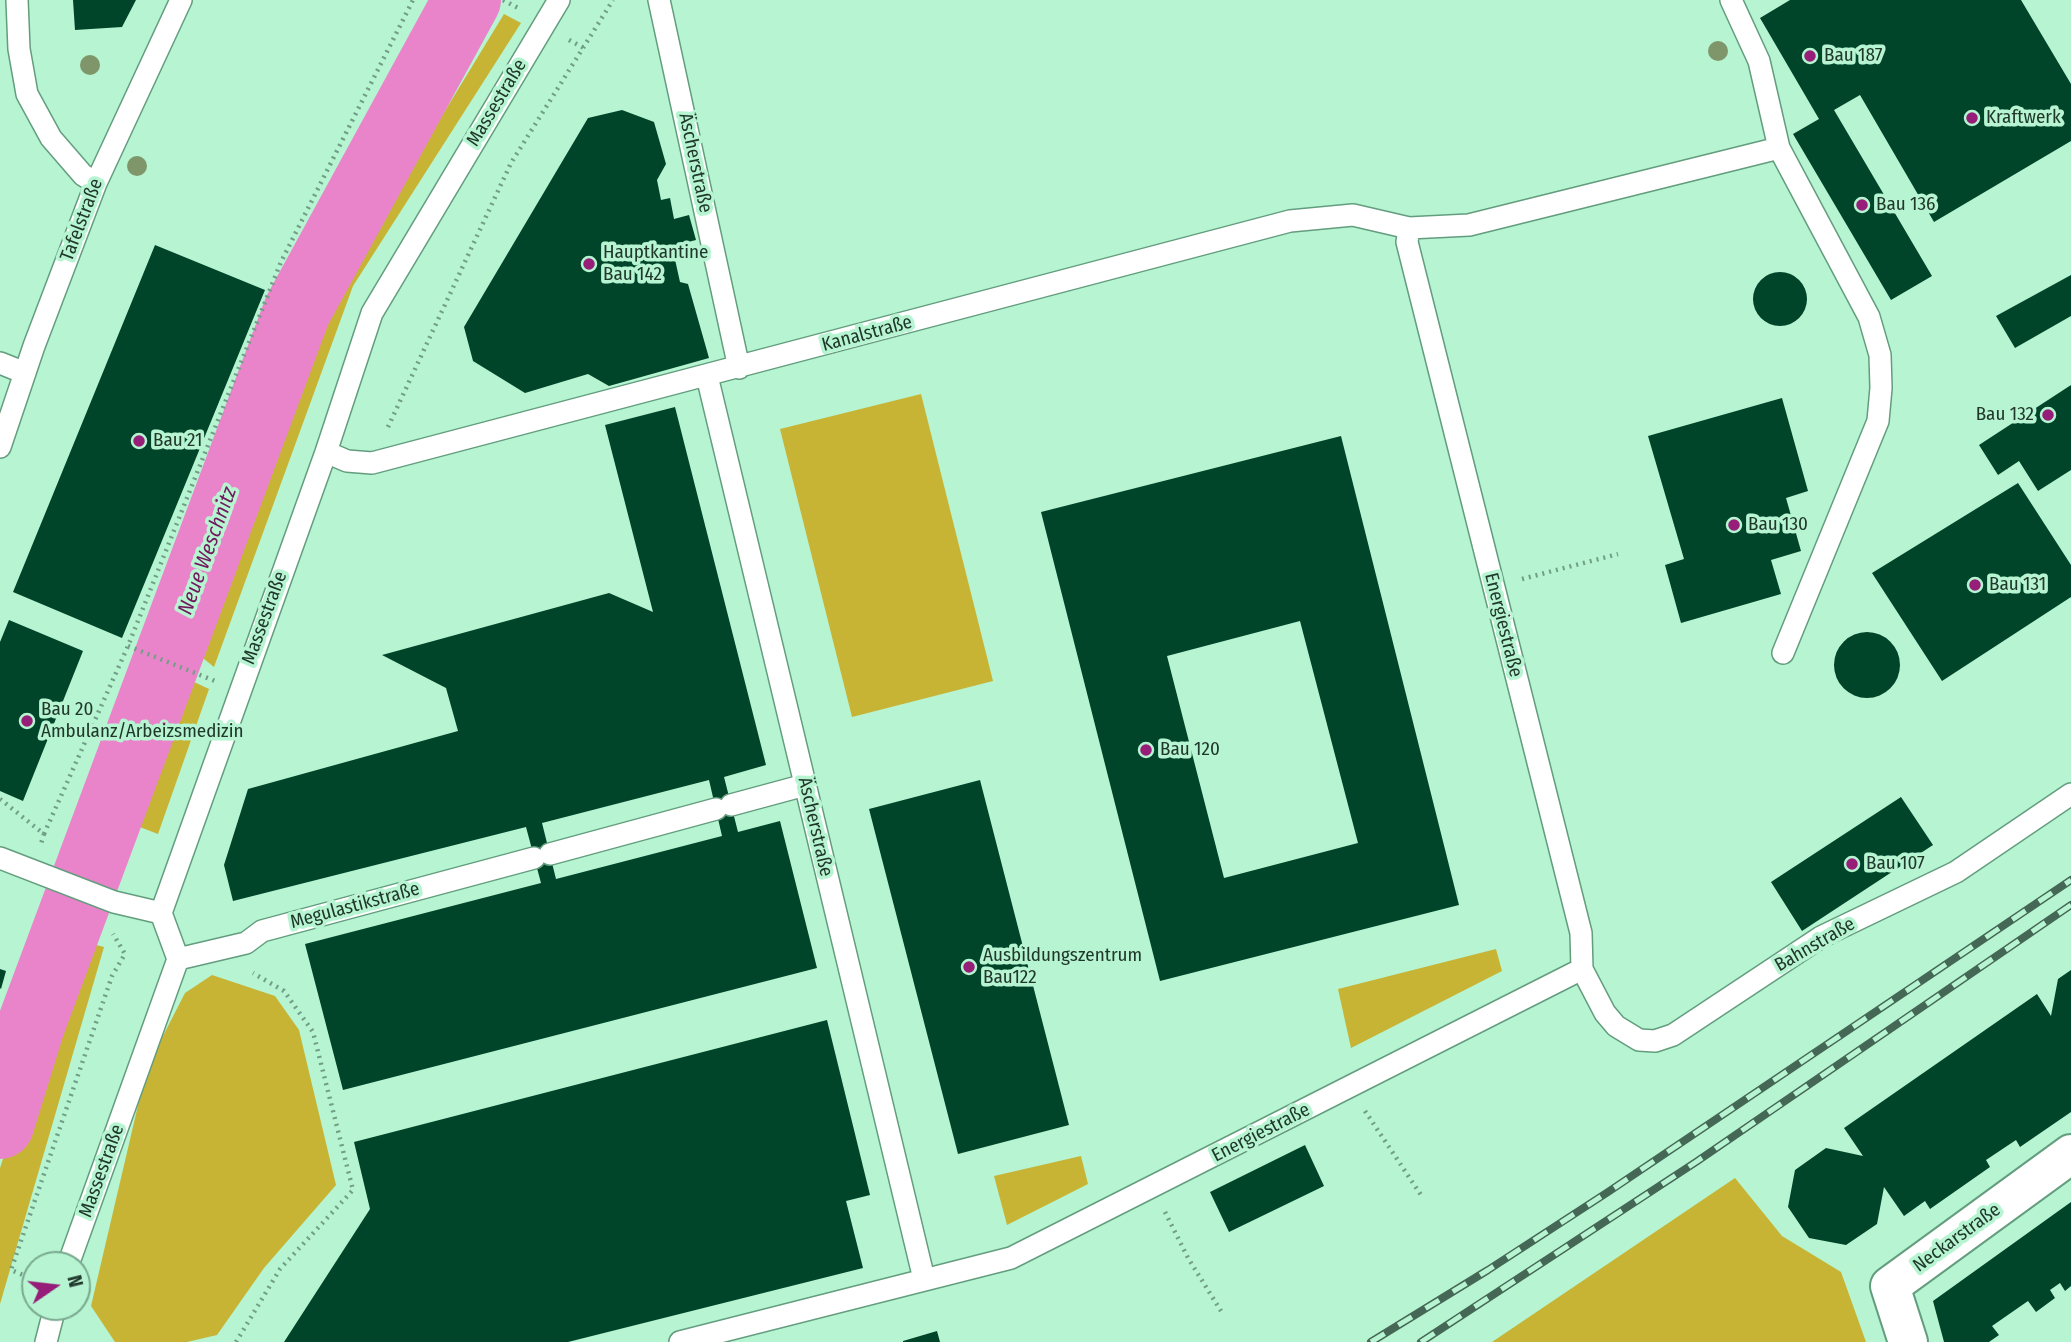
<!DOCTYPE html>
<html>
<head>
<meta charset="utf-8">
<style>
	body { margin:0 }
	#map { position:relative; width:2071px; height:1342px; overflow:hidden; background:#b6f4d2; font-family:"Fira Sans Condensed",sans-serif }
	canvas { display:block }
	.north { position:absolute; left:21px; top:1251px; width:70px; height:70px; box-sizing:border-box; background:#b6f4d2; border:2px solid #7aa98f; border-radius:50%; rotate:76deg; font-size:19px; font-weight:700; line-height:28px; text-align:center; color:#20382b }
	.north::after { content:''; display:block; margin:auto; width:24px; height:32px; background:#961e79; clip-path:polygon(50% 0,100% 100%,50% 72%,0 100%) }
</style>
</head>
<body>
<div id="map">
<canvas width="2071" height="1342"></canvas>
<div class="north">N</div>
</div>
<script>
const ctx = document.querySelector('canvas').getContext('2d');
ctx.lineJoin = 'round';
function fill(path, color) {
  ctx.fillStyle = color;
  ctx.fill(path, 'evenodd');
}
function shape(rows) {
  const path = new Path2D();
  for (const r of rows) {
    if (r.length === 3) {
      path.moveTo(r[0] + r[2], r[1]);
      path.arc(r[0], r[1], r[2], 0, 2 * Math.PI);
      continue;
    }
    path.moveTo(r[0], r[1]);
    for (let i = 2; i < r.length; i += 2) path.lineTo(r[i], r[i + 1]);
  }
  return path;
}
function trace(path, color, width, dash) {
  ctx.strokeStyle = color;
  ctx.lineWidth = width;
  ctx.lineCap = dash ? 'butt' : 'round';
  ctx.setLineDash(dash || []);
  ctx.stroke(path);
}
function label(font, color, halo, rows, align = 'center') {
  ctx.font = font + ' "Fira Sans Condensed",sans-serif';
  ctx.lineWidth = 7;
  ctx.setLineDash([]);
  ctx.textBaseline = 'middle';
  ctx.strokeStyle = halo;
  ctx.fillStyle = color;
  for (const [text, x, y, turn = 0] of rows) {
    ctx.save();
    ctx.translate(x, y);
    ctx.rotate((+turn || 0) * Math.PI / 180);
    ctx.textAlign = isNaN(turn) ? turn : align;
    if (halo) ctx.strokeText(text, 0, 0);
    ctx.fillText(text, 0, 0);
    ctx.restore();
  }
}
fill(shape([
	[504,14,521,23,353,286,214,667,193,650,340,283],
	[921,394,993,681,852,717,780,429],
	[175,673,209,689,158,834,119,819],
	[74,939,104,947,0,1304,0,1168],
	[1496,949,1502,971,1351,1048,1338,989],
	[212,975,275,996,299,1030,336,1185,264,1268,217,1335,187,1342,115,1342,91,1306,147,1067,185,993],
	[1081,1156,1088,1184,1007,1225,994,1176],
	[1735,1178,1782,1236,1841,1272,1866,1342,1492,1342]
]), '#c7b435');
trace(shape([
	[0,1125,31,1025,297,311,467,0]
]), '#ea84ca', 68);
fill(shape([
	[73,0,136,0,122,27,75,30],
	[1790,0,2021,0,2071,84,2071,141,1934,222,1860,95,1834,110,1932,276,1891,300,1793,134,1819,119,1760,18],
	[622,110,654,122,666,164,657,180,661,200,670,198,674,219,689,215,696,240,672,246,680,282,688,284,709,358,609,386,588,374,525,393,473,361,464,327,588,118],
	[155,245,265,290,122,638,13,592],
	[1780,299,27],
	[2071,275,2071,316,2015,348,1996,316],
	[2071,385,2071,470,2038,491,2019,461,1998,475,1979,445],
	[1782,398,1808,491,1786,498,1801,551,1771,560,1781,594,1681,623,1665,565,1684,559,1648,436],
	[675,407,766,765,724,777,738,832,780,821,817,968,343,1090,305,944,541,883,526,827,233,901,224,865,248,789,458,731,446,688,382,655,609,593,653,612,605,425],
	[709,780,722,836,556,879,542,823],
	[1341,436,1459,905,1160,981,1041,512],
	[1300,621,1358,843,1224,878,1167,656],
	[2018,483,2071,565,2071,597,1942,681,1872,573],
	[9,620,83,651,23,801,0,791,0,642],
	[1867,665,33],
	[980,780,1069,1125,958,1154,869,809],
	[1901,797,1933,845,1802,931,1771,882],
	[0,969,6,971,1,989,0,988],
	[2071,970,2071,1112,2020,1147,2016,1140,1986,1160,1990,1167,1930,1209,1925,1201,1904,1216,1884,1187,1877,1224,1846,1245,1809,1238,1788,1207,1795,1170,1826,1148,1863,1156,1844,1128,2037,994,2051,1016,2058,979],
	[827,1020,870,1195,846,1201,863,1268,568,1342,284,1342,370,1209,354,1142],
	[1305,1145,1324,1186,1229,1232,1210,1192],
	[2071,1202,2071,1286,2065,1291,2060,1283,2050,1290,2055,1298,2036,1312,2028,1301,1992,1326,1999,1335,1989,1342,1944,1342,1933,1301],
	[937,1331,940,1342,903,1342,903,1341]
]), '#00442a');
const service = shape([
	[17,0,19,49,27,94,51,138,83,175,96,183],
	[659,0,739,368],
	[1731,0,1759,61,1779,148],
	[0,363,25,373],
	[707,376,924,1279],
	[0,447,34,346,96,183,181,0],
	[326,452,347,461,372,463,1290,221,1353,215,1409,228,1469,225,1779,148,1869,317,1880,355,1881,388,1878,421,1783,653],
	[731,805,805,785],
	[550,854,716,809],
	[0,858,114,902,161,913],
	[178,959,246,943,262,931,534,858],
	[1582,969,1605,1013,1616,1026,1639,1040,1655,1041,1673,1035,1821,937,1956,872,2071,794],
	[68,1265,178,959,161,913,326,452,372,313,559,0],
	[46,1342,55,1307],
	[680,1342,1011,1258,1582,969,1581,933,1407,242,1409,228]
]);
const minor = shape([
	[1908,1342,1890,1286,2071,1154]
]);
trace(service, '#639d7e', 24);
trace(minor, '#639d7e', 42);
trace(shape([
	[503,0,520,9],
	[569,40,584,48],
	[388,427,511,163,613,0],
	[1522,579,1618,554],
	[128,646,215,681],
	[0,799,44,834,41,844],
	[44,834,128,646,281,262,413,0],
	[1365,1111,1421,1195],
	[1165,1212,1188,1258,1221,1311],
	[35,1280,11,1270,112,976,125,954,113,934],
	[236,1342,280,1269,353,1190,313,1032,284,991,253,973]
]), '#719e86', 4.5, [2, 5]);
trace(service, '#fff', 21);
trace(minor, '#fff', 38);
const rail = shape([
	[1371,1342,1488,1270,1608,1192,2071,880],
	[1421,1342,1696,1162,2071,905]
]);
trace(rail, '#456755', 8);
trace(rail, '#b6f4d2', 5, [16]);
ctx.fillStyle = '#7f966a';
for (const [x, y] of [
	[1718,51],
	[90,65],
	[137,166]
]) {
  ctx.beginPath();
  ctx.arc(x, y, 10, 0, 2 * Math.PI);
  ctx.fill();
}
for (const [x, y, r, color] of [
	[1810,56,7,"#961e79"],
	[1972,118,7,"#961e79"],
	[1862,205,7,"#961e79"],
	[589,264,7,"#961e79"],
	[2048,415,7,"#961e79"],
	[139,441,7,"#961e79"],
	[1734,525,7,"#961e79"],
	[1975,585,7,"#961e79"],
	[27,721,7,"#961e79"],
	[1146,750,7,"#961e79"],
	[1852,864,7,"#961e79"],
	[969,967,7,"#961e79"]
]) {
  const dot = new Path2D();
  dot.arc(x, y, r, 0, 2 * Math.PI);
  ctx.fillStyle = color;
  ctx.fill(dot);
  trace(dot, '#b6f4d2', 2.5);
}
label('19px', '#20382b', '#b6f4d2', [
	["Bau 187",1824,56],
	["Kraftwerk",1986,118],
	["Bau 136",1876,205],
	["Hauptkantine",603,253],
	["Bau 142",603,275],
	["Bau 132",2034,415,"right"],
	["Bau 21",153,441],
	["Bau 130",1748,525],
	["Bau 131",1989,585],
	["Bau 20",41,710],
	["Ambulanz/Arbeizsmedizin",41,732],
	["Bau 120",1160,750],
	["Bau 107",1866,864],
	["Ausbildungszentrum",983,956],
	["Bau122",983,978]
], 'left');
label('19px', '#20382b', '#b6f4d2', [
	["Massestraße",497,103,-59],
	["Äscherstraße",695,163,78],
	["Tafelstraße",82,220,-69],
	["Kanalstraße",867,334,-15],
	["Massestraße",265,618,-70],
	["Energiestraße",1503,625,76],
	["Äscherstraße",815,827,77],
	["Megulastikstraße",355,906,-15],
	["Bahnstraße",1815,945,-30],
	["Energiestraße",1261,1133,-27],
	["Massestraße",102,1171,-70],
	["Neckarstraße",1957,1238,-36]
]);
label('italic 21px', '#72175b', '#b6f4d2', [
	["Neue Weschnitz",208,551,-70]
]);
</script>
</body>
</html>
